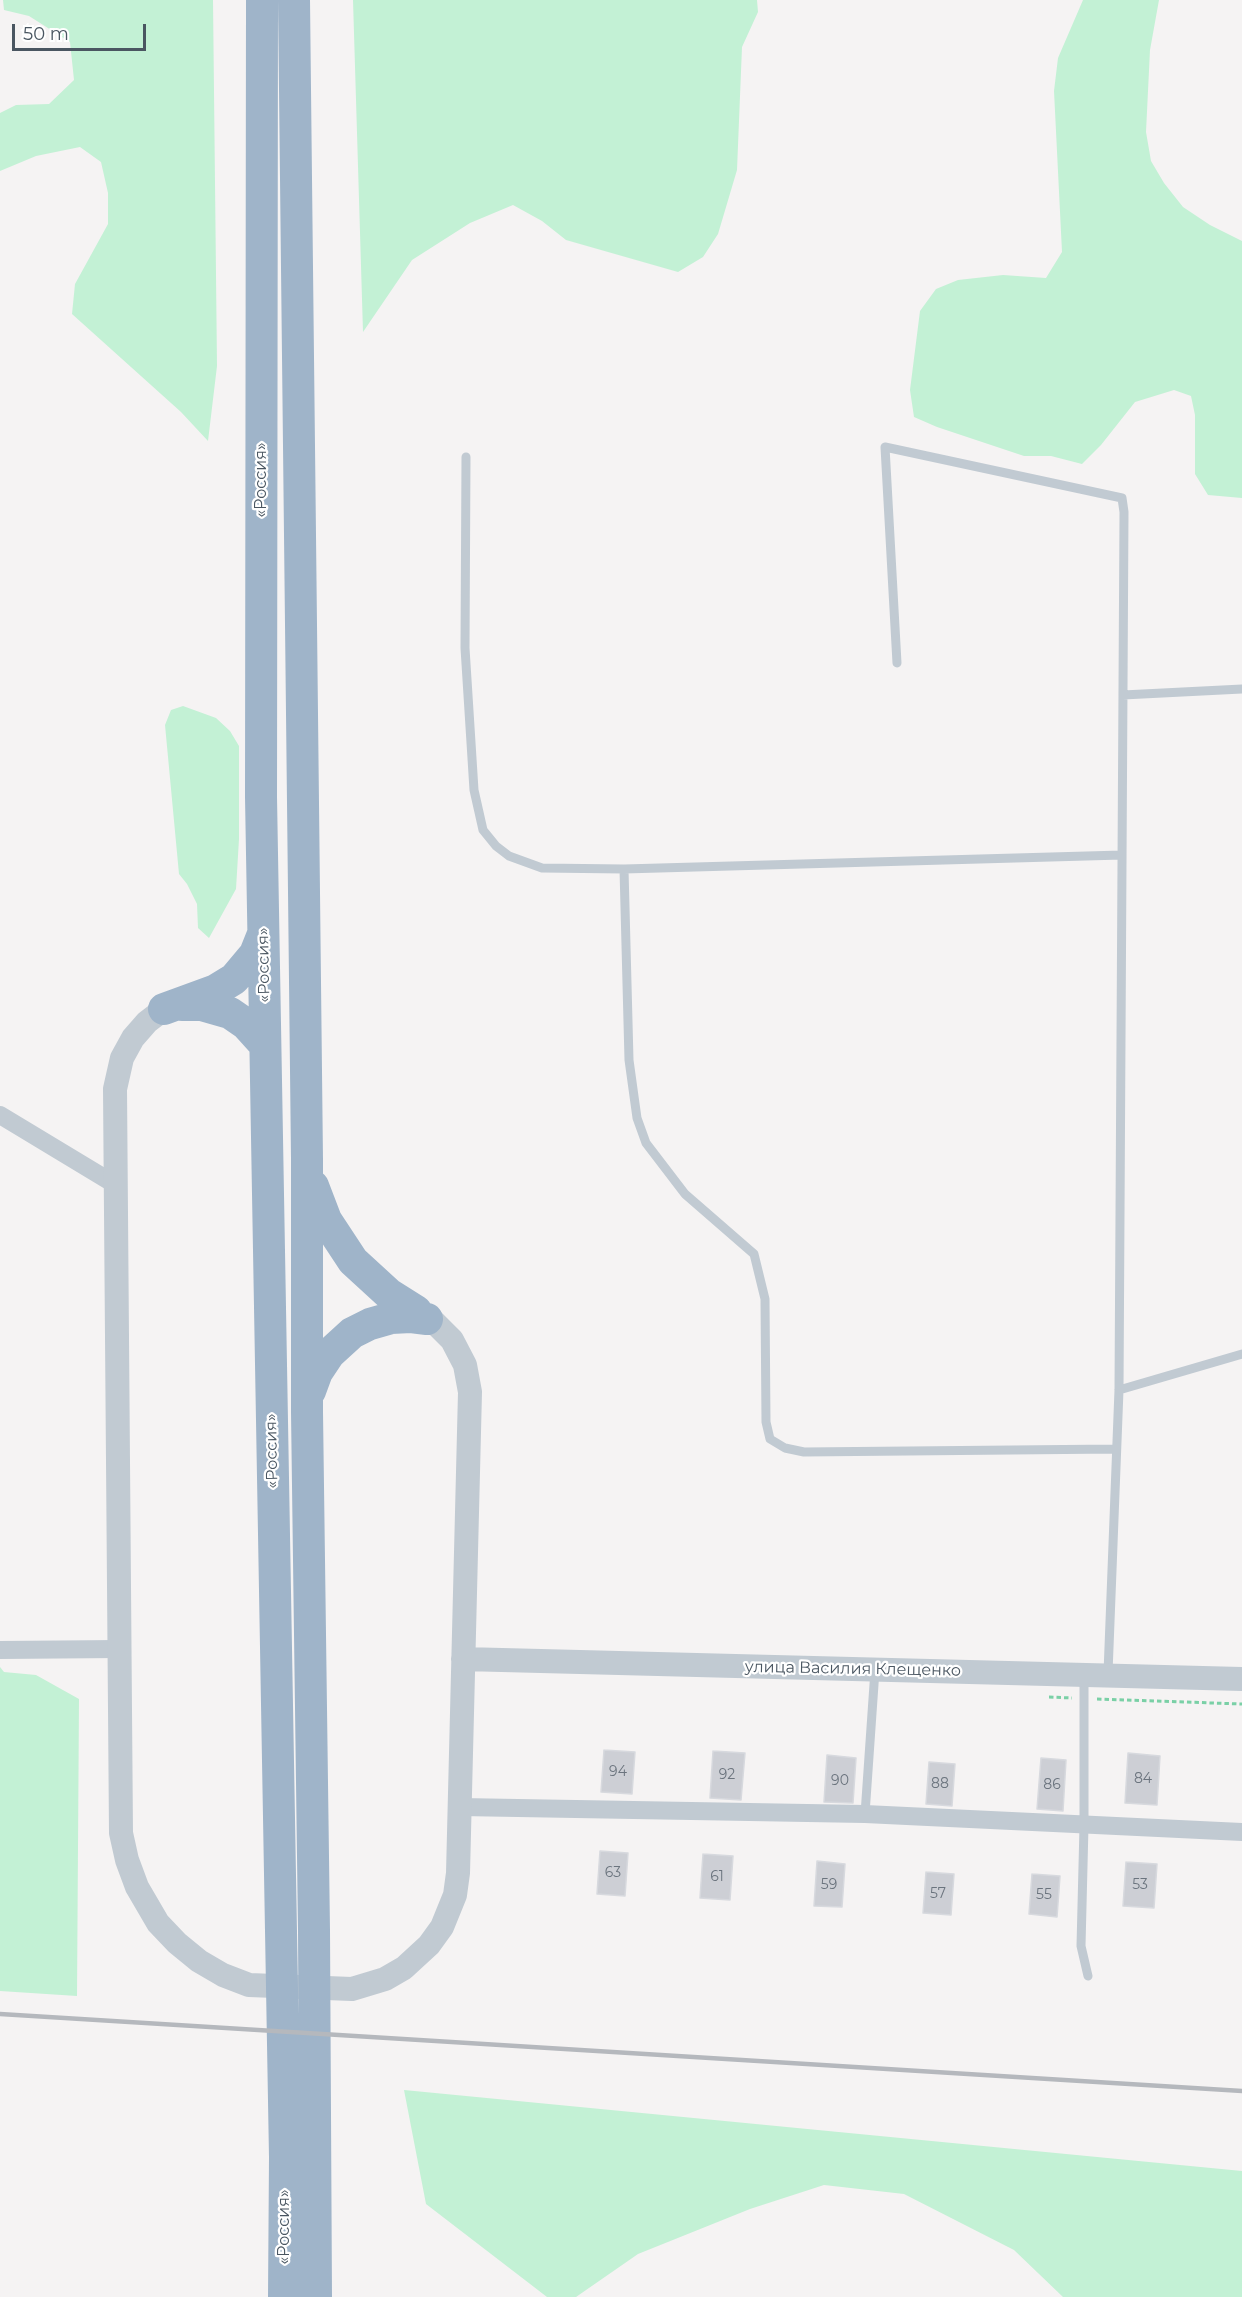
<!DOCTYPE html>
<html>
<head>
<meta charset="utf-8">
<style>
	body { margin:0 }
	#map { position:relative; width:1242px; height:2297px; overflow:hidden; background:#f5f3f3; font-family:Montserrat,sans-serif }
	canvas { display:block }
	.scale { position:absolute; left:12px; top:24px; width:134px; height:27px; box-sizing:border-box; border:3px solid #4a5661; border-top:0; padding-left:8px; font-size:18px; line-height:21px; white-space:nowrap; color:#4a5661; -webkit-text-stroke:4px #fff; paint-order:stroke }
</style>
</head>
<body>
<div id="map">
<canvas width="1242" height="2297"></canvas>
<div class="scale">50 m</div>
</div>
<script>
const ctx = document.querySelector('canvas').getContext('2d');
ctx.lineJoin = 'round';
function fill(path, color) {
  ctx.fillStyle = color;
  ctx.fill(path, 'evenodd');
}
function shape(rows) {
  const path = new Path2D();
  for (const r of rows) {
    path.moveTo(r[0], r[1]);
    for (let i = 2; i < r.length; i += 2) path.lineTo(r[i], r[i + 1]);
  }
  return path;
}
function trace(path, color, width, dash) {
  ctx.strokeStyle = color;
  ctx.lineWidth = width;
  ctx.lineCap = dash ? 'butt' : 'round';
  ctx.setLineDash(dash || []);
  ctx.stroke(path);
}
function label(font, color, halo, rows, align = 'center') {
  ctx.font = font + ' Montserrat,sans-serif';
  ctx.lineWidth = 4.5;
  ctx.setLineDash([]);
  ctx.textBaseline = 'middle';
  ctx.strokeStyle = halo;
  ctx.fillStyle = color;
  for (const [text, x, y, turn = 0] of rows) {
    ctx.save();
    ctx.translate(x, y);
    ctx.rotate((+turn || 0) * Math.PI / 180);
    ctx.textAlign = isNaN(turn) ? turn : align;
    if (halo) ctx.strokeText(text, 0, 0);
    ctx.fillText(text, 0, 0);
    ctx.restore();
  }
}
fill(shape([
	[3,0,213,0,217,366,208,441,181,412,72,314,75,284,108,224,108,193,101,162,80,147,36,156,0,171,0,113,16,105,49,104,74,80,70,42,29,16,4,10],
	[353,0,757,0,758,12,742,47,737,170,718,234,703,257,678,272,566,240,542,221,513,205,470,223,412,260,363,332],
	[1083,0,1159,0,1150,50,1146,132,1151,161,1164,183,1183,207,1210,225,1242,241,1242,498,1208,495,1195,474,1195,415,1191,396,1174,390,1135,402,1101,445,1082,464,1051,456,1024,456,937,427,914,417,910,390,920,311,936,289,958,280,1003,275,1046,278,1062,252,1054,91,1058,58],
	[183,706,216,718,230,731,239,746,239,839,236,889,209,938,198,928,197,904,187,884,179,874,165,725,171,710],
	[0,1667,4,1672,36,1675,79,1699,77,1996,0,1991],
	[404,2090,1242,2171,1242,2297,1063,2297,1014,2250,904,2194,824,2185,750,2209,638,2254,576,2297,547,2297,426,2204]
]), '#c3f1d5');
const building = shape([
	[604,1750,635,1752,632,1794,601,1792,604,1750],
	[713,1751,745,1753,741,1800,710,1798,713,1751],
	[1128,1753,1160,1756,1157,1805,1125,1803,1128,1753],
	[827,1755,856,1758,853,1803,824,1802,827,1755],
	[1041,1758,1066,1760,1063,1811,1037,1809,1041,1758],
	[929,1762,955,1764,952,1806,926,1804,929,1762],
	[600,1851,628,1853,625,1896,597,1894,600,1851],
	[703,1854,733,1856,730,1900,700,1898,703,1854],
	[817,1861,845,1864,842,1907,814,1906,817,1861],
	[1126,1862,1157,1864,1154,1908,1123,1906,1126,1862],
	[926,1872,954,1874,951,1915,923,1913,926,1872],
	[1032,1874,1060,1876,1057,1917,1029,1914,1032,1874]
]);
fill(building, '#cdcfd5');
trace(building, '#d7d9de', 1.5);
trace(shape([
	[1049,1697,1072,1698],
	[1097,1699,1242,1704]
]), '#7ad0a6', 3, [4.5, 3]);
trace(shape([
	[466,457,465,648,474,790,483,830,496,846,509,856,542,868,624,869],
	[897,663,885,447,1122,498,1124,512,1119,1390,1108,1673],
	[1123,695,1242,689],
	[1119,1390,1242,1354],
	[1116,1449,804,1452,785,1448,770,1439,766,1422,765,1299,754,1254,685,1194,646,1143,637,1118,629,1060,624,869,1122,855],
	[1084,1675,1084,1826,1081,1946,1088,1976],
	[865,1814,875,1670]
]), '#c1cad2', 9);
trace(shape([
	[0,1115,116,1185],
	[0,1650,119,1649],
	[460,1807,865,1814,1242,1832]
]), '#c1cad2', 18);
trace(shape([
	[164,1009,147,1022,133,1038,122,1058,115,1089,121,1833,127,1860,137,1887,158,1923,177,1943,199,1961,223,1975,249,1985,352,1989,385,1979,404,1968,429,1945,442,1927,455,1895,458,1873,470,1392,465,1365,452,1340,432,1320,416,1311],
	[463,1659,1242,1679]
]), '#c1cad2', 24);
trace(shape([
	[262,0,261,797,285,2157,284,2297],
	[294,0,307,1158,307,1412,314,1930,316,2297],
	[182,1005,202,1005,230,1013,246,1024,265,1045],
	[164,1009,216,990,234,979,255,954,263,934],
	[313,1186,326,1220,353,1261,389,1294,416,1311],
	[310,1391,317,1372,329,1354,352,1333,370,1324,391,1318,411,1317,427,1319]
]), '#9fb4c9', 32);
trace(shape([
	[0,2014,1242,2091]
]), '#b5b8bd', 4.5);
label('14px', '#6b747e', null, [
	["94",618,1772],
	["92",727,1775],
	["84",1143,1779],
	["90",840,1781],
	["88",940,1784],
	["86",1052,1785],
	["63",613,1873],
	["61",717,1877],
	["59",829,1885],
	["53",1140,1885],
	["57",938,1894],
	["55",1044,1895]
]);
label('16px', '#4a5661', '#fff', [
	["«Россия»",261,480,-90],
	["«Россия»",264,965,-91],
	["«Россия»",272,1451,-91],
	["улица Василия Клещенко",853,1669,1],
	["«Россия»",284,2227,-90]
]);
</script>
</body>
</html>
